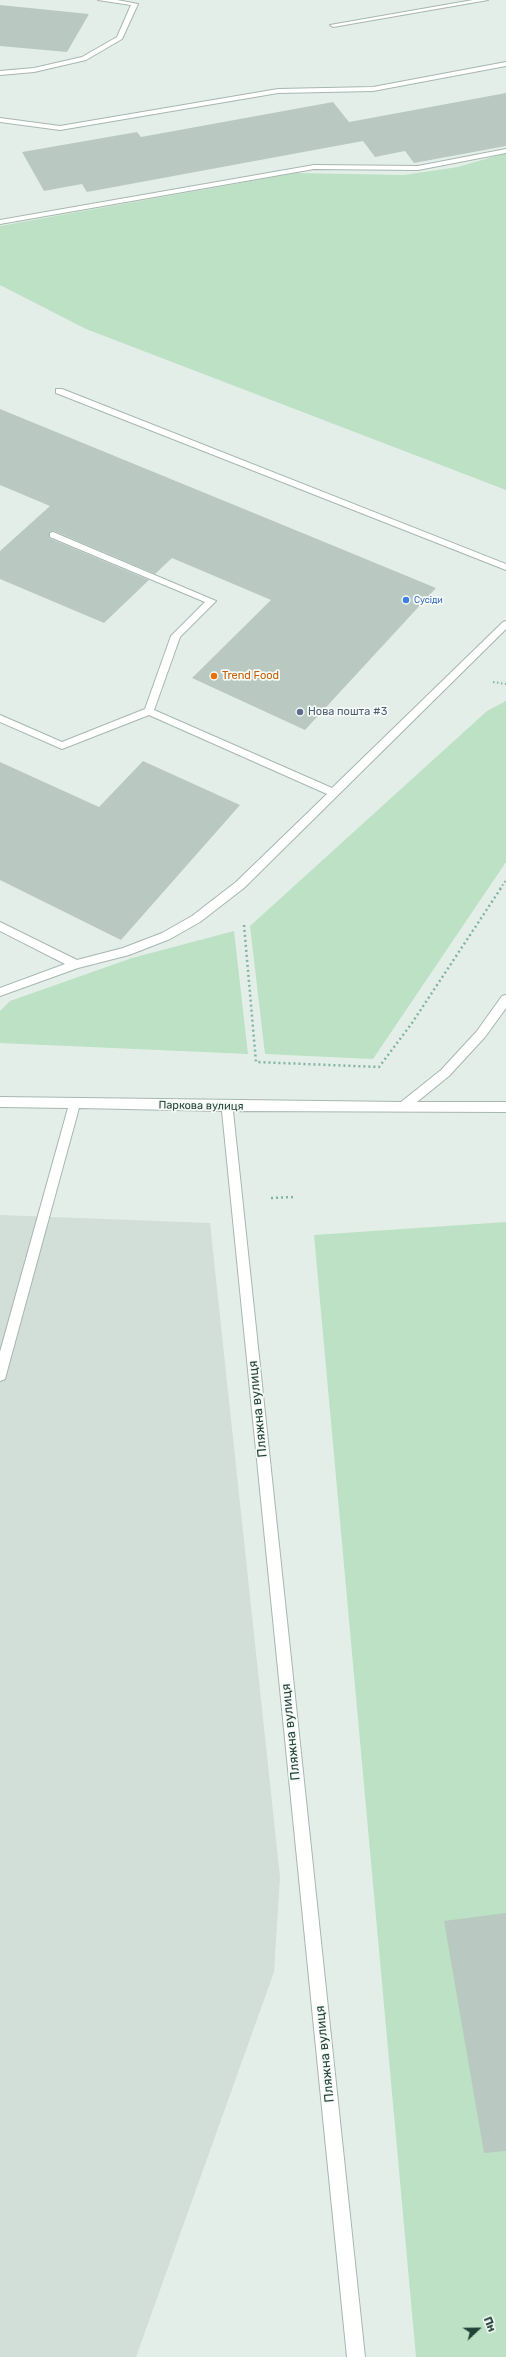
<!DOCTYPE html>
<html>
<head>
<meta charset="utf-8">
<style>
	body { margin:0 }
	#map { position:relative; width:506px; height:2357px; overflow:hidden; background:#e4eee9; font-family:Rubik,sans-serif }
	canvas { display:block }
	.north { position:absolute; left:458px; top:2309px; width:40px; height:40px; -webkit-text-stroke:3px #f5faf7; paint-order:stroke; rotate:68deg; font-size:11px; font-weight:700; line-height:16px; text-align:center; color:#224237 }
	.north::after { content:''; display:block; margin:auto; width:14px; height:18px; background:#224237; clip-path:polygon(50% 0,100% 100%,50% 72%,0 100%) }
</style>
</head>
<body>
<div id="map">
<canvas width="506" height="2357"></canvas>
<div class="north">Пн</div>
</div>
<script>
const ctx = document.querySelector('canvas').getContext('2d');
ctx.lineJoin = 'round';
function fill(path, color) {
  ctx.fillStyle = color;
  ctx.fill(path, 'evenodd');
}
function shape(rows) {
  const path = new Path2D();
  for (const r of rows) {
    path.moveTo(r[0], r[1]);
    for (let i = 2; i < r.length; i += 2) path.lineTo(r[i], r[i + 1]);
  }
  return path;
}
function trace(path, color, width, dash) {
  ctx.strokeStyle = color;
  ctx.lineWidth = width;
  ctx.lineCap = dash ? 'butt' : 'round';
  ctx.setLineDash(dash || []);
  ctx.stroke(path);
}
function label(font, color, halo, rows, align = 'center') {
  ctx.font = font + ' Rubik,sans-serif';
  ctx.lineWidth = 3.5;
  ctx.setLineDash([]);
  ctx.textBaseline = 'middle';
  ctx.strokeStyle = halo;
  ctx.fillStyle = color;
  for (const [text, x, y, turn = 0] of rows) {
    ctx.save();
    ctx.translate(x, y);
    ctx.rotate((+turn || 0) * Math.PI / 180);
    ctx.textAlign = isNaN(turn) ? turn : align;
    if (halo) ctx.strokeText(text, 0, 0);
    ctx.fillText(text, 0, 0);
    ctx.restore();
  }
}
fill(shape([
	[0,1215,210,1223,280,1877,274,1972,136,2357,0,2357]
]), '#d2ded8');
fill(shape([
	[506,153,506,490,86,329,0,285,0,226,296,173,404,175,458,167],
	[506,701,506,862,373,1059,265,1054,250,926,487,711],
	[234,931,248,1054,0,1043,0,1011,10,1001,132,958],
	[506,1222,506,2357,416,2357,314,1235]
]), '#bce1c4');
fill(shape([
	[0,5,89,14,67,52,0,46],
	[506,93,506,146,414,163,405,151,375,157,363,141,87,192,82,184,44,191,22,152,137,132,141,137,333,102,349,122],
	[0,409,305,534,436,588,305,730,192,678,271,600,172,558,155,574,54,531,49,532,49,538,149,580,104,623,0,579,0,551,50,506,0,485],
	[143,761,240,805,121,940,0,880,0,762,99,807],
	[506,1913,506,2151,484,2153,444,1921]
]), '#b9c9c2');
const minor = shape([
	[98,0,117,0,138,4,122,39,86,60,34,72,0,75,0,71,34,68,82,57,117,37,131,5,98,0],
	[473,0,488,0,333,27,330,25,473,0],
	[506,62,506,66,373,91,278,93,60,130,0,122,0,118,60,126,278,89,373,87,506,62],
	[506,149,506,153,418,170,314,169,0,224,0,220,314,165,418,166,506,149],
	[56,389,62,389,506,564,506,570,56,393,56,389],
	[53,532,216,601,180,637,154,710,332,788,503,622,506,621,506,629,244,888,200,922,170,939,129,955,78,968,0,996,0,988,65,964,0,931,0,922,77,960,123,948,162,933,192,916,236,882,327,794,149,715,62,749,0,722,0,715,62,742,145,709,171,636,205,602,50,537,50,533,53,532],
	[506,995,506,1008,485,1037,449,1076,417,1102,506,1102,506,1112,233,1111,365,2357,347,2357,222,1111,79,1108,6,1375,5,1379,0,1381,0,1352,68,1108,0,1107,0,1097,401,1102,441,1070,477,1031,502,996,506,995]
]);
trace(minor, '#a6b7b0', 2);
trace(shape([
	[493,682,506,684],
	[500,889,506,880]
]), '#82b4a2', 2, [1.5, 2.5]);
trace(shape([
	[244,925,256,1062,379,1067,412,1023,501,888],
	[271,1198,294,1197]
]), '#82b4a2', 2.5, [2, 3]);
fill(minor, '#fff');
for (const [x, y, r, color] of [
	[406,600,4,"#3f7fe0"],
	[214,676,4,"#e8710a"],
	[300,712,4,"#5c6f8a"]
]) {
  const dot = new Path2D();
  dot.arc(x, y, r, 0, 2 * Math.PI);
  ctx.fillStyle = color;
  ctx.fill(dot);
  trace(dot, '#f5faf7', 1.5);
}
label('9px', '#366cbe', '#f5faf7', [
	["Сусіди",414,600]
], 'left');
label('11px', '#c56008', '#f5faf7', [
	["Trend Food",222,676]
], 'left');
label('11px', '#4e5e75', '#f5faf7', [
	["Нова пошта #3",308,712]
], 'left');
label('11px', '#224237', '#f5faf7', [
	["Паркова вулиця",201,1106,1]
]);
label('13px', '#224237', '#f5faf7', [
	["Пляжна вулиця",258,1409,-96],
	["Пляжна вулиця",291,1732,-96],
	["Пляжна вулиця",325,2054,-96]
]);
</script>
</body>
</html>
